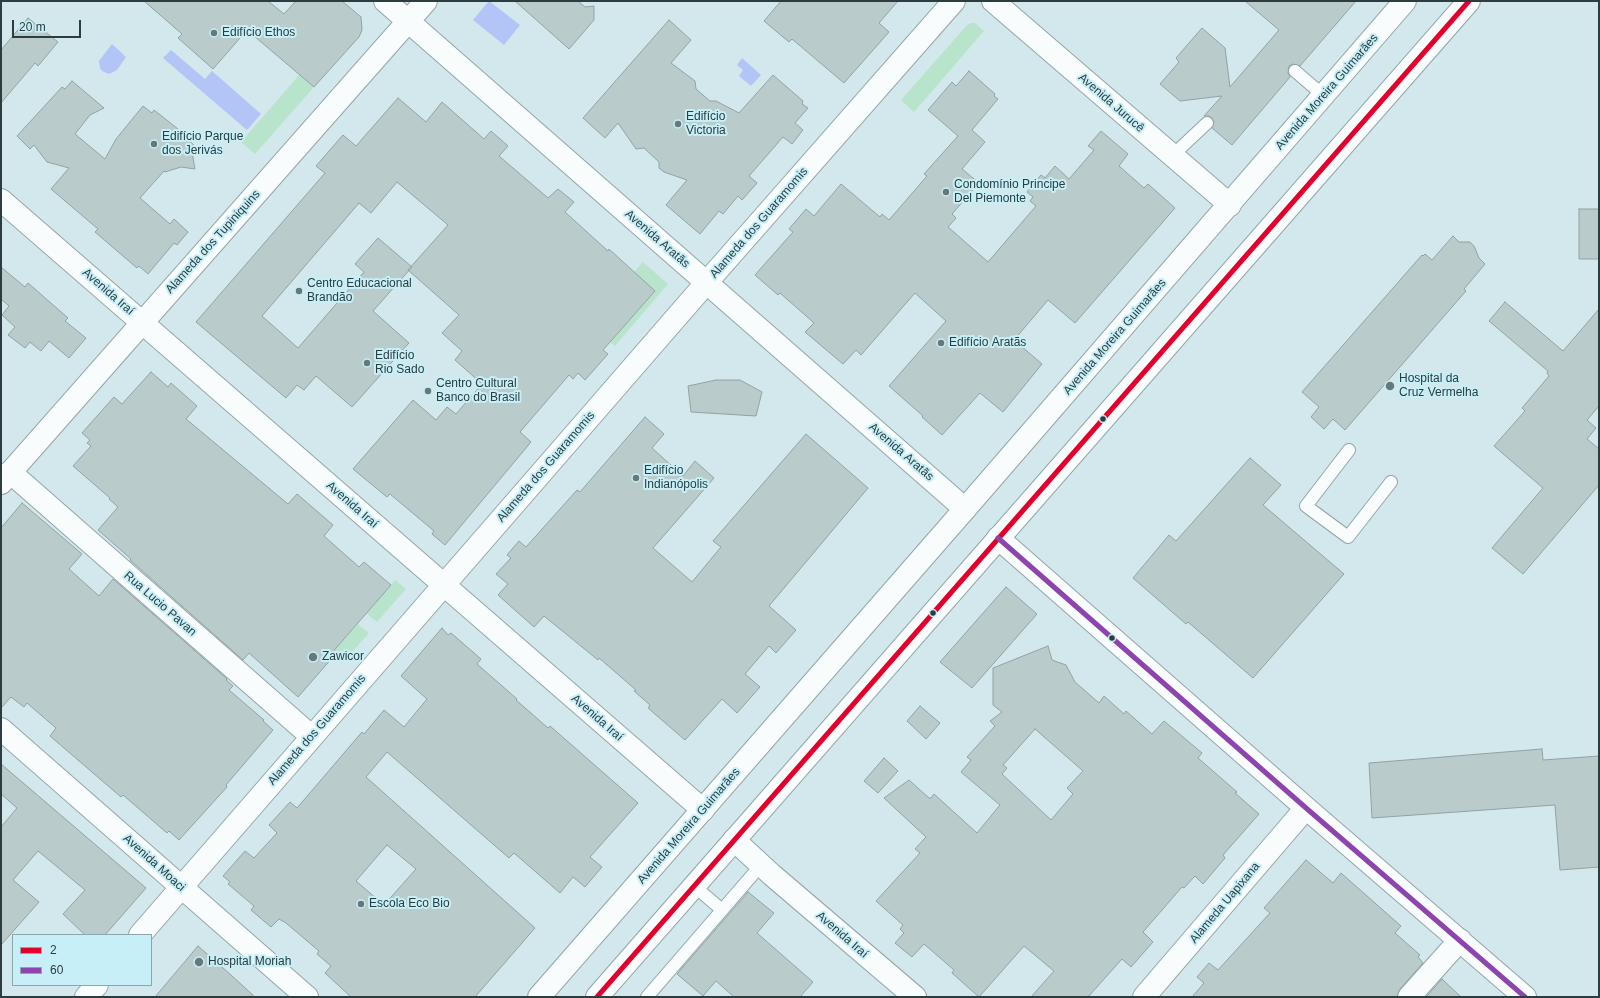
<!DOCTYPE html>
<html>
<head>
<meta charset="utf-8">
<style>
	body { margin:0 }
	#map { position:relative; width:1600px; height:998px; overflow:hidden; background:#d2e8ec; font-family:Arial,sans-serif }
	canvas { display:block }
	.frame { position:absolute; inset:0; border:2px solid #2c3c3f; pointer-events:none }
	.legend { position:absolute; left:12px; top:934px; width:140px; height:52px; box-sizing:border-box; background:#c7eff7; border:1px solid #89a7ad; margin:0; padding:5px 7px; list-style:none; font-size:12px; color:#2c3c3f }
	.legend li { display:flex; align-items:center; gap:8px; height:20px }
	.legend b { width:20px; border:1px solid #89a7ad }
	.scale { position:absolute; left:12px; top:20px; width:69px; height:18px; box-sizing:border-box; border:2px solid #2c3c3f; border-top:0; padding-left:5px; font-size:12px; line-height:14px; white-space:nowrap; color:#2c3c3f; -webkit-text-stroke:3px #c7eff7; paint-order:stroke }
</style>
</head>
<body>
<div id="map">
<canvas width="1600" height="998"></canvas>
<div class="frame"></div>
<ul class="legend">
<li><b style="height:5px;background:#e4002b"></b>2</li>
<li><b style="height:5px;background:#8e44ad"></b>60</li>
</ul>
<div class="scale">20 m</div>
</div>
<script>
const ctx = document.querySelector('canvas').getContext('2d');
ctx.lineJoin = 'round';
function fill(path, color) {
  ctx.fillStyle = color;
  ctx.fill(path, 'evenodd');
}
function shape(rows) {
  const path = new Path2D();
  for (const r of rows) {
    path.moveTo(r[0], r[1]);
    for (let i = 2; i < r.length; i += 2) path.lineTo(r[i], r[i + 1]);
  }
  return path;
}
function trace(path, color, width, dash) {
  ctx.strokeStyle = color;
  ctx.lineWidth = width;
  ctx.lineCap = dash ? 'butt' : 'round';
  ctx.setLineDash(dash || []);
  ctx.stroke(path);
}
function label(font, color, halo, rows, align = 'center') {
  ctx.font = font + ' Arial,sans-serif';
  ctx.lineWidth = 4;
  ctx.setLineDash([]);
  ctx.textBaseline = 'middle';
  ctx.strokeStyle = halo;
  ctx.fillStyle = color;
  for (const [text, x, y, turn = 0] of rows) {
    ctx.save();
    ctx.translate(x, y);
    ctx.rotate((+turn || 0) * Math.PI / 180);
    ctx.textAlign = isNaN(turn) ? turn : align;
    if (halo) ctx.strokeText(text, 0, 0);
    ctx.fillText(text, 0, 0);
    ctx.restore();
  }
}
fill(shape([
	[971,23,975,23,984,31,914,112,901,100,967,25],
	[299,75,314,87,255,154,241,142],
	[643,262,668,284,615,346,610,342,655,291,634,272],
	[395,580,406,589,377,622,366,613],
	[358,624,369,633,342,663,331,654]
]), '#b9e4cc');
fill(shape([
	[489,1,520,25,504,45,473,20],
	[112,44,126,57,117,70,109,74,102,71,100,68,99,61],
	[171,50,205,79,212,71,261,114,247,130,163,58],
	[742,58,761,75,751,86,739,76,743,70,737,65]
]), '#b3c4f6');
const building = shape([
	[144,1,268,1,284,14,296,1,342,1,361,17,362,30,359,37,314,87,247,30,213,69,178,38,182,34,144,1],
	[515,1,578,1,585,7,594,6,594,20,569,49,515,1],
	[781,1,898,1,879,23,889,32,844,83,792,39,789,42,764,21,781,1],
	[1245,1,1356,1,1300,66,1293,64,1289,66,1288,73,1290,77,1232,145,1212,128,1214,122,1212,118,1209,116,1204,116,1222,96,1180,101,1160,84,1179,62,1176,58,1202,28,1225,48,1230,87,1279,30,1245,1],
	[28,18,58,42,38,66,35,63,1,103,1,50,28,18],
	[669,20,691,40,671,63,695,81,696,89,710,101,716,101,739,113,773,75,803,101,802,104,808,108,795,123,803,130,792,144,783,137,749,176,757,183,742,200,738,196,723,214,719,211,700,234,666,205,687,180,664,172,659,168,659,162,644,148,636,149,618,123,605,138,583,118,669,20],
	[969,71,995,94,994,96,998,99,972,130,985,142,962,169,979,183,952,214,956,218,948,227,988,262,1036,206,1030,201,1033,197,1027,192,1041,175,1045,178,1055,166,1069,179,1094,150,1088,146,1101,131,1128,154,1119,166,1144,188,1148,184,1175,208,1075,323,1048,300,1014,340,1042,364,1003,412,980,393,942,435,922,417,923,416,889,386,946,321,915,293,861,355,856,350,843,364,805,332,814,323,780,293,778,295,755,275,793,232,789,229,806,209,814,216,841,184,880,217,882,214,889,220,927,176,924,174,958,136,928,110,952,82,956,86,969,71],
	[72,81,104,108,90,115,75,134,105,159,116,139,143,106,152,113,154,110,178,129,184,136,196,147,192,152,195,169,181,167,165,172,164,171,140,198,170,224,174,219,188,232,177,245,174,243,148,274,139,266,137,268,95,232,98,229,51,189,69,168,47,162,34,145,30,149,17,136,62,87,65,89,72,81],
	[398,98,426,122,442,102,484,139,491,131,508,146,499,156,548,198,558,189,574,202,565,212,608,251,609,249,655,291,603,350,608,354,585,380,578,373,573,379,569,375,520,432,531,442,445,545,432,534,434,531,390,494,387,497,353,469,413,400,436,420,447,407,456,414,482,384,455,360,462,351,442,333,459,315,408,270,448,225,397,182,371,213,359,203,262,316,298,348,364,272,355,264,378,238,412,267,373,311,409,343,352,407,316,376,304,390,297,385,286,398,196,322,325,173,316,166,343,135,356,146,398,98],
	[1579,209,1599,209,1599,259,1579,259,1579,209],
	[1453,236,1459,242,1470,242,1474,246,1479,258,1485,264,1464,289,1466,291,1345,430,1333,419,1324,429,1311,417,1319,407,1302,392,1422,255,1423,256,1425,254,1432,260,1453,236],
	[1,267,25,287,28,283,68,318,65,321,86,338,69,358,49,341,41,351,30,342,25,348,8,335,15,327,2,315,9,306,1,299,1,267],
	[1505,302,1563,351,1599,309,1599,406,1587,420,1596,428,1587,439,1599,449,1599,485,1523,574,1492,548,1543,488,1494,446,1525,411,1522,408,1549,376,1547,373,1548,371,1489,321,1505,302],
	[151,372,168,387,171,383,197,406,186,419,288,504,297,494,333,525,324,536,359,567,364,562,391,585,330,655,333,657,298,697,249,653,243,660,130,560,131,559,98,530,118,507,109,499,110,498,73,466,91,446,87,443,90,440,82,433,114,397,122,404,151,372],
	[716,380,740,380,762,392,756,416,691,412,688,386,716,380],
	[645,417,664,434,652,448,683,476,695,461,714,478,653,548,692,582,721,547,713,541,806,434,868,488,769,606,796,630,776,653,769,646,745,674,760,687,737,713,722,699,685,740,648,708,650,705,634,691,636,690,599,658,598,660,544,616,534,627,498,595,508,584,496,574,511,558,507,555,519,541,526,547,577,490,580,492,645,417],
	[1250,458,1281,485,1263,505,1344,574,1253,678,1188,622,1186,624,1133,578,1169,535,1176,541,1250,458],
	[22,503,82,554,69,569,99,596,113,579,227,679,226,680,233,686,229,690,264,720,263,721,273,730,226,785,227,787,179,840,169,831,167,833,123,795,121,797,50,736,56,728,27,703,24,707,11,697,1,708,1,528,22,503],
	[1006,587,1037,614,972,688,940,662,1006,587],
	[442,628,448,635,451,633,481,659,477,664,517,699,516,700,548,728,550,726,638,803,590,857,602,867,585,887,573,877,560,893,514,853,509,858,387,752,366,777,535,928,475,997,351,997,325,973,331,966,317,954,319,951,286,923,279,919,271,927,251,910,254,906,228,884,230,882,223,876,245,851,254,858,277,833,269,825,290,802,297,808,362,732,364,734,384,710,404,727,427,699,401,676,442,628],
	[387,845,416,869,384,905,356,881,387,845],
	[1048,646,1052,660,1066,665,1075,682,1099,703,1104,696,1124,714,1126,711,1152,734,1164,721,1202,753,1198,758,1237,792,1235,793,1259,814,1223,855,1225,858,1203,884,1195,876,1184,888,1182,887,1143,932,1153,942,1131,967,1122,959,1088,997,1031,997,1054,971,1024,946,979,997,952,973,954,970,924,944,912,957,895,943,904,933,900,929,903,925,876,901,920,853,915,849,926,837,884,798,909,780,929,798,931,798,934,794,977,833,1000,805,961,772,971,760,967,757,995,726,990,721,1002,712,993,705,993,668,1048,646],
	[1035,729,1083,771,1067,788,1073,794,1051,820,1002,774,1007,768,1003,765,1035,729],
	[920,706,940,723,926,739,907,721,920,706],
	[1542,749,1543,760,1599,756,1599,867,1560,870,1555,805,1372,818,1369,763,1542,749],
	[884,758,898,771,878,793,864,781,884,758],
	[1,764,146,888,105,935,85,935,63,914,85,890,38,851,13,880,39,902,1,945,1,827,17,808,1,794,1,764],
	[1306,860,1333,883,1341,873,1401,926,1395,933,1420,955,1418,957,1423,963,1400,989,1397,997,1192,997,1204,983,1197,977,1209,963,1218,970,1270,913,1264,908,1306,860],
	[748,892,774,913,757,933,813,982,800,997,734,997,716,981,703,996,677,974,748,892],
	[198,946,231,975,255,997,155,997,198,946],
	[1442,979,1461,997,1426,997,1442,979]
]);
fill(building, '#bacbcc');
trace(building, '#92a2a3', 1);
const lane = shape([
	[1295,71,1324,96],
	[1173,155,1207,123],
	[1349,450,1306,506,1348,537,1391,482],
	[694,886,721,909],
	[647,997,761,865]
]);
const street = shape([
	[385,1,965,509],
	[993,1,1230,205],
	[1,200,703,810],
	[10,472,311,736],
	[1,483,426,1],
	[998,538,1306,808,1525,997],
	[1,729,307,997],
	[734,840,772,875,915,997],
	[140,935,707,282,954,1],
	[86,997,97,985],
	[1144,997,1306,808],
	[1409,997,1460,940]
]);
const highway = shape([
	[539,997,965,509,1405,1],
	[597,997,1469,1]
]);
trace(lane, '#94a5a9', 14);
trace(street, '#94a5a9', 24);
trace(highway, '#94a5a9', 24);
trace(lane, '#f8fcfc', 12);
trace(street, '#f8fcfc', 22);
trace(highway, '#f8fcfc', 22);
trace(shape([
	[597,997,1469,1]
]), '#e4002b', 5);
trace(shape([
	[998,538,1306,808,1525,997]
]), '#8e44ad', 5);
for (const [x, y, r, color] of [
	[214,33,4,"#66787c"],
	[678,124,4,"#66787c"],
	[154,144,4,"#66787c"],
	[946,192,4,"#66787c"],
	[299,291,4,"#66787c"],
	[941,343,4,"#66787c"],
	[367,363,4,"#66787c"],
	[1390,386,5,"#66787c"],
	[428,391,4,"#66787c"],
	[1103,419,3.5,"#2c3c3f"],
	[636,478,4,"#66787c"],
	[933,613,3.5,"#2c3c3f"],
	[1112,638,3.5,"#2c3c3f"],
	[313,657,5,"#66787c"],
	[361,904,4,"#66787c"],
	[199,962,5,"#66787c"]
]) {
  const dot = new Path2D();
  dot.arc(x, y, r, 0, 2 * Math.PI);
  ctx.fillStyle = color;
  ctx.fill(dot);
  trace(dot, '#c7eff7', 1.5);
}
label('12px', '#2c3c3f', '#c7eff7', [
	["Edifício Ethos",222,33],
	["Edifício",686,117],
	["Victoria",686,131],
	["Edifício Parque",162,137],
	["dos Jerivás",162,151],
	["Condomínio Principe",954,185],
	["Del Piemonte",954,199],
	["Centro Educacional",307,284],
	["Brandão",307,298],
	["Edifício Aratãs",949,343],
	["Edifício",375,356],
	["Rio Sado",375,370],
	["Hospital da",1399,379],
	["Cruz Vermelha",1399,393],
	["Centro Cultural",436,384],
	["Banco do Brasil",436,398],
	["Edifício",644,471],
	["Indianópolis",644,485],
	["Zawicor",322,657],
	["Escola Eco Bio",369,904],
	["Hospital Moriah",208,962]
], 'left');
label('12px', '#2c3c3f', '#c7eff7', [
	["Avenida Moreira Guimarães",1327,92,-49],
	["Avenida Jurucê",1111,103,41],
	["Alameda dos Guaramomis",759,223,-49],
	["Avenida Aratãs",657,239,41],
	["Alameda dos Tupiniquins",213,242,-48],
	["Avenida Iraí",108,292,41],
	["Avenida Moreira Guimarães",1115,337,-49],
	["Avenida Aratãs",901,452,41],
	["Alameda dos Guaramomis",546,467,-49],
	["Avenida Iraí",352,505,41],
	["Rua Lucio Pavan",160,604,41],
	["Avenida Iraí",597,718,41],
	["Alameda dos Guaramomis",317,730,-49],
	["Avenida Moreira Guimarães",689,826,-49],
	["Avenida Moaci",154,863,42],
	["Alameda Uapixana",1225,903,-50],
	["Avenida Iraí",842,935,41]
]);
</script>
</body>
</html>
